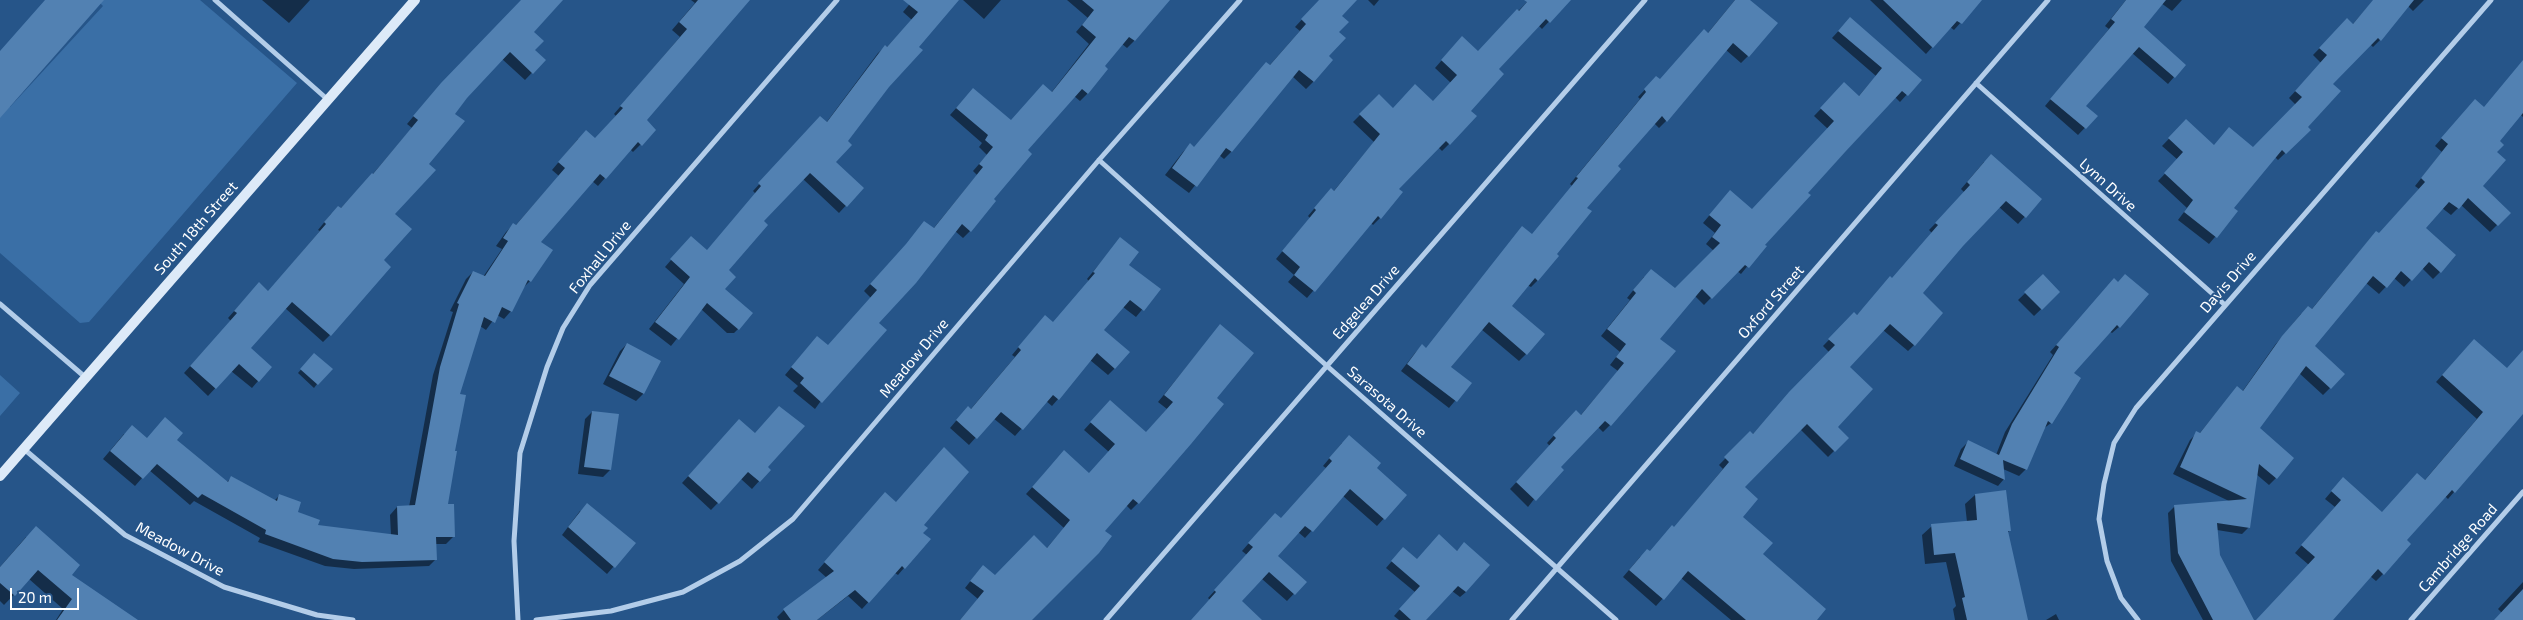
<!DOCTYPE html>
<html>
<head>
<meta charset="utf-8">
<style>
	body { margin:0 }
	#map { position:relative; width:2523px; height:620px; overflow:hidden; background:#265589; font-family:"Exo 2",sans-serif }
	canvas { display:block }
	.scale { position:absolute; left:10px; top:588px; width:69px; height:22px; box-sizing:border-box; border:2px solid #fff; border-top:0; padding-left:6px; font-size:15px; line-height:18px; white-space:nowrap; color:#fff; -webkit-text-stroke:4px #265589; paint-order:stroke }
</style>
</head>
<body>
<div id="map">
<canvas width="2523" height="620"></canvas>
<div class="scale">20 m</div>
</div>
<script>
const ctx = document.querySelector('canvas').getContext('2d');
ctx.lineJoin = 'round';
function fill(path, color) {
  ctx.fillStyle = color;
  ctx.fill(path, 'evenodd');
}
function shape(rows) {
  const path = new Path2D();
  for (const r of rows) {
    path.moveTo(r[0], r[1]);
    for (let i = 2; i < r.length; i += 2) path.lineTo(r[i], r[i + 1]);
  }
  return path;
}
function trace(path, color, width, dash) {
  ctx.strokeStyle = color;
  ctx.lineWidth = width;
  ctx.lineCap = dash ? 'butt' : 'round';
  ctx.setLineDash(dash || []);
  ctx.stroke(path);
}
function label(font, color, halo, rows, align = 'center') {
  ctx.font = font + ' "Exo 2",sans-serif';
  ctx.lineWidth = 4;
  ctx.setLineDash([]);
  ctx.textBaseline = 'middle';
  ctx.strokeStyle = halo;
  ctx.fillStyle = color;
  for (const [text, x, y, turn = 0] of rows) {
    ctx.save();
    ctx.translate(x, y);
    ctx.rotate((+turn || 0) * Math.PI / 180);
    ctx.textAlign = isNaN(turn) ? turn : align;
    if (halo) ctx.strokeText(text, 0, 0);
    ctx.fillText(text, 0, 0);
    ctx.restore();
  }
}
fill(shape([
	[97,0,200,0,297,83,89,322,80,323,0,253,0,99,10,107,103,6],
	[0,375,20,393,0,416]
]), '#3a6fa6');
fill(shape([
	[262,0,310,0,289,23],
	[523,0,562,0,533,32,533,50,544,60,525,80,502,59,466,97,454,114,427,164,393,214,382,260,330,335,323,342,285,308,250,348,258,381,252,388,231,371,208,396,184,373,231,321,228,318,252,291,268,292,320,231,318,230,331,214,340,209,372,175,412,128,407,124,434,92],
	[691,0,749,0,645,121,655,130,633,152,630,149,598,186,592,181,539,242,530,281,522,289,511,311,504,319,497,315,486,330,480,326,459,394,446,505,454,536,446,544,435,544,436,559,429,566,354,569,325,566,258,542,260,538,194,501,190,505,149,470,135,486,103,459,124,434,146,439,175,440,226,483,232,477,274,501,280,495,296,512,316,526,391,535,390,515,397,507,409,507,433,375,453,312,450,311,466,279,473,272,483,277,502,249,496,246,506,232,513,225,515,226,559,176,552,170,578,139,595,139,616,116,614,114,680,37,672,30,695,3],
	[913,0,957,0,917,47,846,142,834,162,862,188,839,213,803,179,762,222,727,271,723,289,741,326,734,333,727,333,701,309,671,346,649,329,684,284,665,267,684,245,706,252,756,194,753,191,814,125,826,123,878,53,885,47,886,48,912,20,903,12],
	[963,0,1001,0,984,19],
	[1067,0,1167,0,1134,41,1127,48,1122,44,1103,66,1107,69,1087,94,1080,101,1074,96,1026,151,970,231,963,238,955,231,877,323,815,409,793,391,798,386,785,375,810,345,828,346,871,298,864,291,899,253,933,229,977,175,973,171,987,155,979,147,982,143,950,115,966,97,1011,122,1051,93,1089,44,1076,32,1088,18],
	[1320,0,1356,0,1340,16,1337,32,1327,56,1331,60,1313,82,1306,89,1292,76,1231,152,1224,159,1219,155,1189,193,1165,175,1183,152,1190,145,1194,148,1269,66,1300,31,1295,27],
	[1368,0,1379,0,1374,6],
	[1529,0,1569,0,1542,29,1538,25,1497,69,1449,144,1442,151,1438,147,1397,189,1380,218,1373,225,1371,223,1307,298,1288,282,1294,275,1276,259,1310,218,1308,216,1324,197,1333,192,1374,142,1353,122,1372,103,1393,109,1433,102,1451,83,1435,68,1455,45,1478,52],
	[1735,0,1748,0,1748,56,1741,63,1726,50,1666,121,1659,128,1654,123,1616,167,1586,208,1538,280,1531,287,1527,285,1511,306,1526,354,1519,361,1481,329,1450,368,1470,383,1449,408,1401,371,1415,353,1422,346,1426,349,1532,236,1572,186,1570,184,1640,99,1638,97,1656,78,1659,81,1707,34],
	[1870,0,1981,0,1954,30,1950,27,1926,54],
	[2126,0,2182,0,2172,11,2161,3,2142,28,2174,77,2168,84,2132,53,2085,106,2096,116,2078,135,2045,106,2109,29,2105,26],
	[2374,0,2424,0,2413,11,2408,6,2380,40,2373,47,2370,44,2332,84,2306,127,2309,130,2278,160,2275,157,2233,208,2237,211,2209,244,2178,220,2187,208,2158,181,2178,160,2162,146,2186,121,2213,147,2253,149,2296,105,2289,98,2321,63,2313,55,2347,20,2352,25],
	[1843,26,1920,80,1900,102,1895,97,1807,193,1741,274,1737,271,1704,305,1695,296,1658,339,1610,425,1603,432,1598,427,1559,467,1528,507,1510,489,1550,446,1547,443,1576,412,1580,416,1618,371,1610,365,1620,352,1601,336,1630,300,1627,298,1644,277,1675,290,1714,251,1706,244,1715,233,1703,223,1723,199,1752,210,1828,129,1814,116,1838,91,1858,97,1876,76,1832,38],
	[2523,67,2523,117,2520,114,2498,141,2481,187,2509,213,2490,232,2461,205,2451,215,2442,208,2425,228,2440,272,2433,279,2422,268,2404,287,2394,278,2379,294,2366,283,2313,346,2330,388,2323,395,2299,373,2258,428,2276,478,2269,485,2256,474,2249,527,2242,534,2217,530,2219,555,2253,620,2203,620,2171,561,2168,513,2175,506,2231,502,2173,474,2190,440,2197,433,2199,434,2231,395,2242,392,2275,345,2301,314,2311,310,2370,239,2379,234,2419,189,2415,186,2442,152,2435,146,2468,108,2484,108],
	[1984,162,2040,200,2018,224,1999,207,1962,246,1922,293,1914,345,1908,351,1883,330,1848,367,1836,427,1847,438,1828,457,1800,429,1743,488,1741,517,1761,554,1815,620,1731,620,1681,578,1656,606,1623,577,1640,557,1649,553,1674,528,1723,469,1719,465,1750,433,1752,435,1829,352,1823,346,1854,314,1856,316,1892,279,1932,233,1929,230,1965,193,1961,189],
	[1120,239,1128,265,1159,289,1136,317,1123,307,1103,330,1115,368,1108,375,1090,360,1058,399,1052,406,1046,401,1015,436,993,418,969,445,950,428,961,415,970,410,1015,357,1012,355,1038,324,1053,324,1089,281,1087,279],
	[2043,276,2059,292,2034,316,2018,300],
	[2108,287,2119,327,2112,333,2109,331,2072,374,2051,423,2043,429,2026,469,2019,476,2003,469,2004,479,1998,486,1954,466,1961,449,1968,442,1996,455,2005,432,2053,355,2050,352],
	[1214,333,1215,398,1138,503,1131,510,1126,505,1030,620,960,620,978,599,965,588,976,574,995,577,1046,549,1064,528,1026,494,1058,459,1089,475,1109,452,1084,430,1103,409,1146,433,1167,409,1158,402],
	[627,344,659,361,643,394,636,401,603,384,620,351],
	[2467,348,2506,370,2523,353,2523,402,2454,492,2448,499,2445,496,2405,540,2383,574,2376,581,2370,576,2331,620,2257,620,2309,565,2295,553,2335,507,2325,499,2336,486,2382,513,2424,481,2477,419,2436,382],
	[311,358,317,384,314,388,298,373],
	[592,412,610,470,603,477,578,474,585,419],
	[732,428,769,470,752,489,741,479,711,510,682,483],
	[1342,443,1405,495,1377,526,1343,496,1305,538,1298,532,1276,556,1305,582,1287,601,1262,579,1219,620,1192,620,1210,600,1208,598,1247,555,1242,551,1268,521,1281,520,1326,468,1323,466],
	[1975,495,2010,530,2007,533,2027,620,1955,620,1953,609,1956,606,1946,562,1925,564,1922,535,1932,526,1967,522,1965,504],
	[878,501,922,525,922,533,904,568,898,575,895,573,862,609,848,596,817,620,779,620,777,617,784,610,827,578,818,570],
	[580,511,634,543,607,574,562,535],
	[26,537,70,575,136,620,56,620,63,609,29,579,4,605,0,601,0,567],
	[1464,544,1466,592,1460,597,1452,591,1424,620,1399,620,1394,616,1415,592,1386,568,1397,555,1417,560,1456,552],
	[2523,582,2523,620,2496,620,2502,613,2498,609],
	[2056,614,2059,620,2046,620]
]), '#0007');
fill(shape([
	[45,0,104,0,0,118,0,51],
	[521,0,563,0,534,32,544,41,535,50,546,60,533,74,510,52,467,98,455,114,465,121,429,164,436,170,395,214,412,229,384,260,391,267,331,336,292,302,251,348,272,367,259,382,239,364,216,389,190,366,237,313,234,311,259,282,268,291,326,224,324,222,338,206,341,208,372,173,373,174,418,120,413,116,441,83],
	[698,0,750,0,647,120,656,130,642,146,638,142,606,179,600,174,541,242,553,250,531,282,528,280,512,312,502,307,495,323,484,317,460,394,466,395,455,451,457,451,448,504,454,504,455,537,436,537,437,560,362,562,333,559,265,534,266,530,202,494,198,498,157,464,143,479,110,451,132,425,147,438,165,417,183,433,177,440,228,482,231,476,277,501,279,494,301,502,298,512,320,520,318,525,398,535,397,506,415,505,440,367,459,304,457,303,473,271,485,276,508,241,503,238,513,223,516,225,565,168,558,162,586,130,595,138,623,108,620,106,687,29,679,22],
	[903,0,959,0,919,47,923,50,889,87,848,141,852,145,836,162,864,188,847,207,810,173,764,221,768,225,729,270,736,277,725,289,753,313,739,330,707,303,679,340,655,322,690,277,670,259,691,236,707,250,761,186,758,183,820,116,827,122,885,45,887,47,918,12],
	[1082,0,1170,0,1135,41,1129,37,1105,66,1108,69,1088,94,1082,89,1028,150,1032,154,994,199,996,201,971,232,962,224,916,283,879,323,887,330,822,403,800,383,804,378,791,367,817,336,828,345,877,290,870,284,906,244,924,221,934,228,983,167,979,164,993,147,985,140,988,135,956,108,973,88,1011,120,1043,84,1052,92,1096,37,1082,25,1094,10],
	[1319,0,1357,0,1342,16,1349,22,1339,32,1346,38,1329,56,1333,60,1314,82,1299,70,1232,152,1226,148,1197,187,1172,168,1190,143,1194,147,1266,62,1270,65,1306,24,1301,19],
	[1524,0,1571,0,1550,23,1546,19,1499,69,1504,74,1471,111,1477,116,1450,145,1446,141,1399,189,1403,192,1381,219,1378,216,1315,292,1294,275,1300,267,1282,251,1316,210,1314,208,1331,188,1334,191,1380,134,1359,114,1379,94,1393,108,1415,84,1433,101,1457,75,1441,60,1462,36,1478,51,1517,9,1519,11,1527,2],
	[1735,0,1750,0,1778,23,1749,57,1733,43,1667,122,1662,116,1618,166,1621,169,1587,208,1592,211,1557,254,1559,256,1538,281,1535,278,1512,306,1545,334,1527,355,1489,322,1451,367,1472,383,1457,402,1407,364,1422,344,1426,348,1522,226,1532,234,1578,178,1576,177,1646,92,1644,89,1656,76,1660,79,1704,29,1708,33],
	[1883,0,1982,0,1962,24,1957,21,1933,48],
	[2126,0,2166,0,2144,27,2186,65,2175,78,2139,47,2086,106,2098,116,2086,129,2050,99,2115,22,2111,19],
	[2373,0,2414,0,2381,41,2378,38,2333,84,2341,91,2308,127,2311,130,2286,154,2282,150,2234,208,2238,211,2217,238,2184,212,2193,200,2164,173,2183,152,2168,138,2186,119,2214,145,2229,127,2253,147,2302,97,2295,91,2327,55,2319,48,2347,18,2353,24],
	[1850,17,1922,80,1908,96,1902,91,1846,151,1808,193,1811,195,1765,245,1767,246,1749,268,1745,265,1712,299,1702,289,1660,339,1676,351,1611,426,1605,421,1561,467,1564,470,1536,501,1516,482,1556,438,1553,435,1576,410,1581,415,1624,363,1616,357,1626,344,1607,329,1636,293,1633,290,1651,269,1675,288,1720,243,1712,237,1721,225,1709,215,1730,190,1752,209,1834,121,1820,108,1844,82,1859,96,1882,68,1838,31],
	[2523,60,2523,113,2500,141,2504,145,2497,152,2506,160,2483,186,2511,213,2498,226,2468,198,2459,209,2449,202,2426,228,2456,255,2441,273,2429,262,2412,281,2401,271,2387,288,2373,276,2315,346,2345,374,2331,389,2306,366,2260,428,2294,458,2277,479,2259,464,2250,528,2217,523,2220,555,2254,620,2213,620,2178,553,2174,505,2247,499,2180,467,2196,431,2200,433,2237,386,2243,391,2282,336,2308,306,2312,309,2376,231,2379,233,2425,182,2421,178,2448,144,2441,138,2475,99,2484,107],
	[1991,154,2042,199,2026,218,2006,201,1963,246,1923,293,1943,313,1915,346,1890,324,1850,367,1873,389,1838,427,1849,438,1835,452,1807,424,1745,487,1758,499,1743,517,1773,543,1763,554,1826,609,1817,620,1746,620,1688,571,1664,600,1629,570,1647,549,1650,551,1672,525,1674,527,1729,462,1724,457,1750,431,1753,434,1789,392,1835,345,1828,339,1854,312,1857,315,1890,276,1892,278,1938,225,1935,223,1970,185,1967,182],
	[1120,237,1139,252,1129,265,1161,289,1144,311,1130,300,1104,330,1130,352,1115,369,1097,353,1059,400,1053,395,1023,430,1001,412,977,439,956,420,968,406,971,409,1021,350,1018,347,1045,315,1053,322,1095,273,1093,272],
	[2043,274,2060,292,2042,310,2024,292],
	[2125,274,2149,294,2120,328,2117,325,2074,373,2081,378,2052,424,2048,421,2027,470,2003,460,2005,480,1960,459,1968,440,1999,455,2012,424,2059,347,2056,345,2114,278,2118,282],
	[1220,324,1254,353,1217,398,1224,404,1191,444,1139,504,1133,499,1105,531,1112,536,1099,553,1032,620,960,620,984,591,970,581,983,565,995,575,1034,535,1047,548,1070,520,1032,487,1046,471,1064,450,1089,473,1115,444,1090,422,1110,400,1146,432,1173,402,1164,395],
	[2474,339,2507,368,2523,350,2523,414,2455,493,2452,490,2407,540,2411,544,2384,575,2378,569,2333,620,2256,620,2315,557,2301,545,2341,500,2331,491,2343,477,2382,512,2417,473,2425,480,2483,412,2442,375],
	[627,343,661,361,644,394,609,376],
	[314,353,333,369,318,385,300,369],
	[779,406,805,426,768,467,771,470,760,482,748,472,719,504,688,476,739,419,755,433],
	[592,411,619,414,611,470,584,467],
	[1349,435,1381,463,1377,468,1407,495,1385,520,1350,489,1313,532,1305,526,1278,556,1307,582,1295,595,1269,572,1242,601,1262,620,1191,620,1216,592,1214,590,1253,547,1248,543,1275,513,1281,518,1332,461,1329,458],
	[944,447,969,472,924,525,928,528,923,533,931,539,905,569,902,566,869,603,855,590,817,620,791,620,783,609,834,571,824,562,885,492,896,502],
	[2006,490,2011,531,2008,531,2028,620,1967,620,1962,598,1965,597,1955,553,1934,555,1931,524,1977,520,1975,494],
	[587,503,636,543,615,568,568,527],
	[36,526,80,565,72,575,138,620,57,620,72,599,38,570,15,596,0,583,0,567],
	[1439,534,1457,551,1464,542,1490,565,1466,592,1458,586,1426,620,1411,620,1399,609,1420,586,1391,561,1403,547,1417,559],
	[2523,589,2523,620,2494,620]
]), '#5281b2');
trace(shape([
	[215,0,327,99],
	[1976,83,2225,305],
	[1099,160,1327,366,1616,620],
	[0,304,85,377],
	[24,449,125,535,224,587,317,615,353,620],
	[518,620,514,541,520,453,547,367,563,328,590,285,837,0],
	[536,620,611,611,683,592,740,561,793,519,1099,160,1240,0],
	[1106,620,1645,0],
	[1512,620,2048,0],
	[2138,620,2121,598,2107,561,2099,519,2104,484,2114,443,2136,408,2491,0],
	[2411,620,2523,492]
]), '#b3cde9', 5);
trace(shape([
	[0,476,415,0]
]), '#ddeaf8', 10);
label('15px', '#fff', '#265589', [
	["Lynn Drive",2108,185,42],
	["South 18th Street",196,228,-49],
	["Foxhall Drive",600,257,-51],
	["Davis Drive",2228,282,-49],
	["Edgelea Drive",1366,302,-49],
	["Oxford Street",1771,302,-49],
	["Meadow Drive",914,358,-50],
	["Sarasota Drive",1387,402,41],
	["Cambridge Road",2458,548,-49],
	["Meadow Drive",180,549,28]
]);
</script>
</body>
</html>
